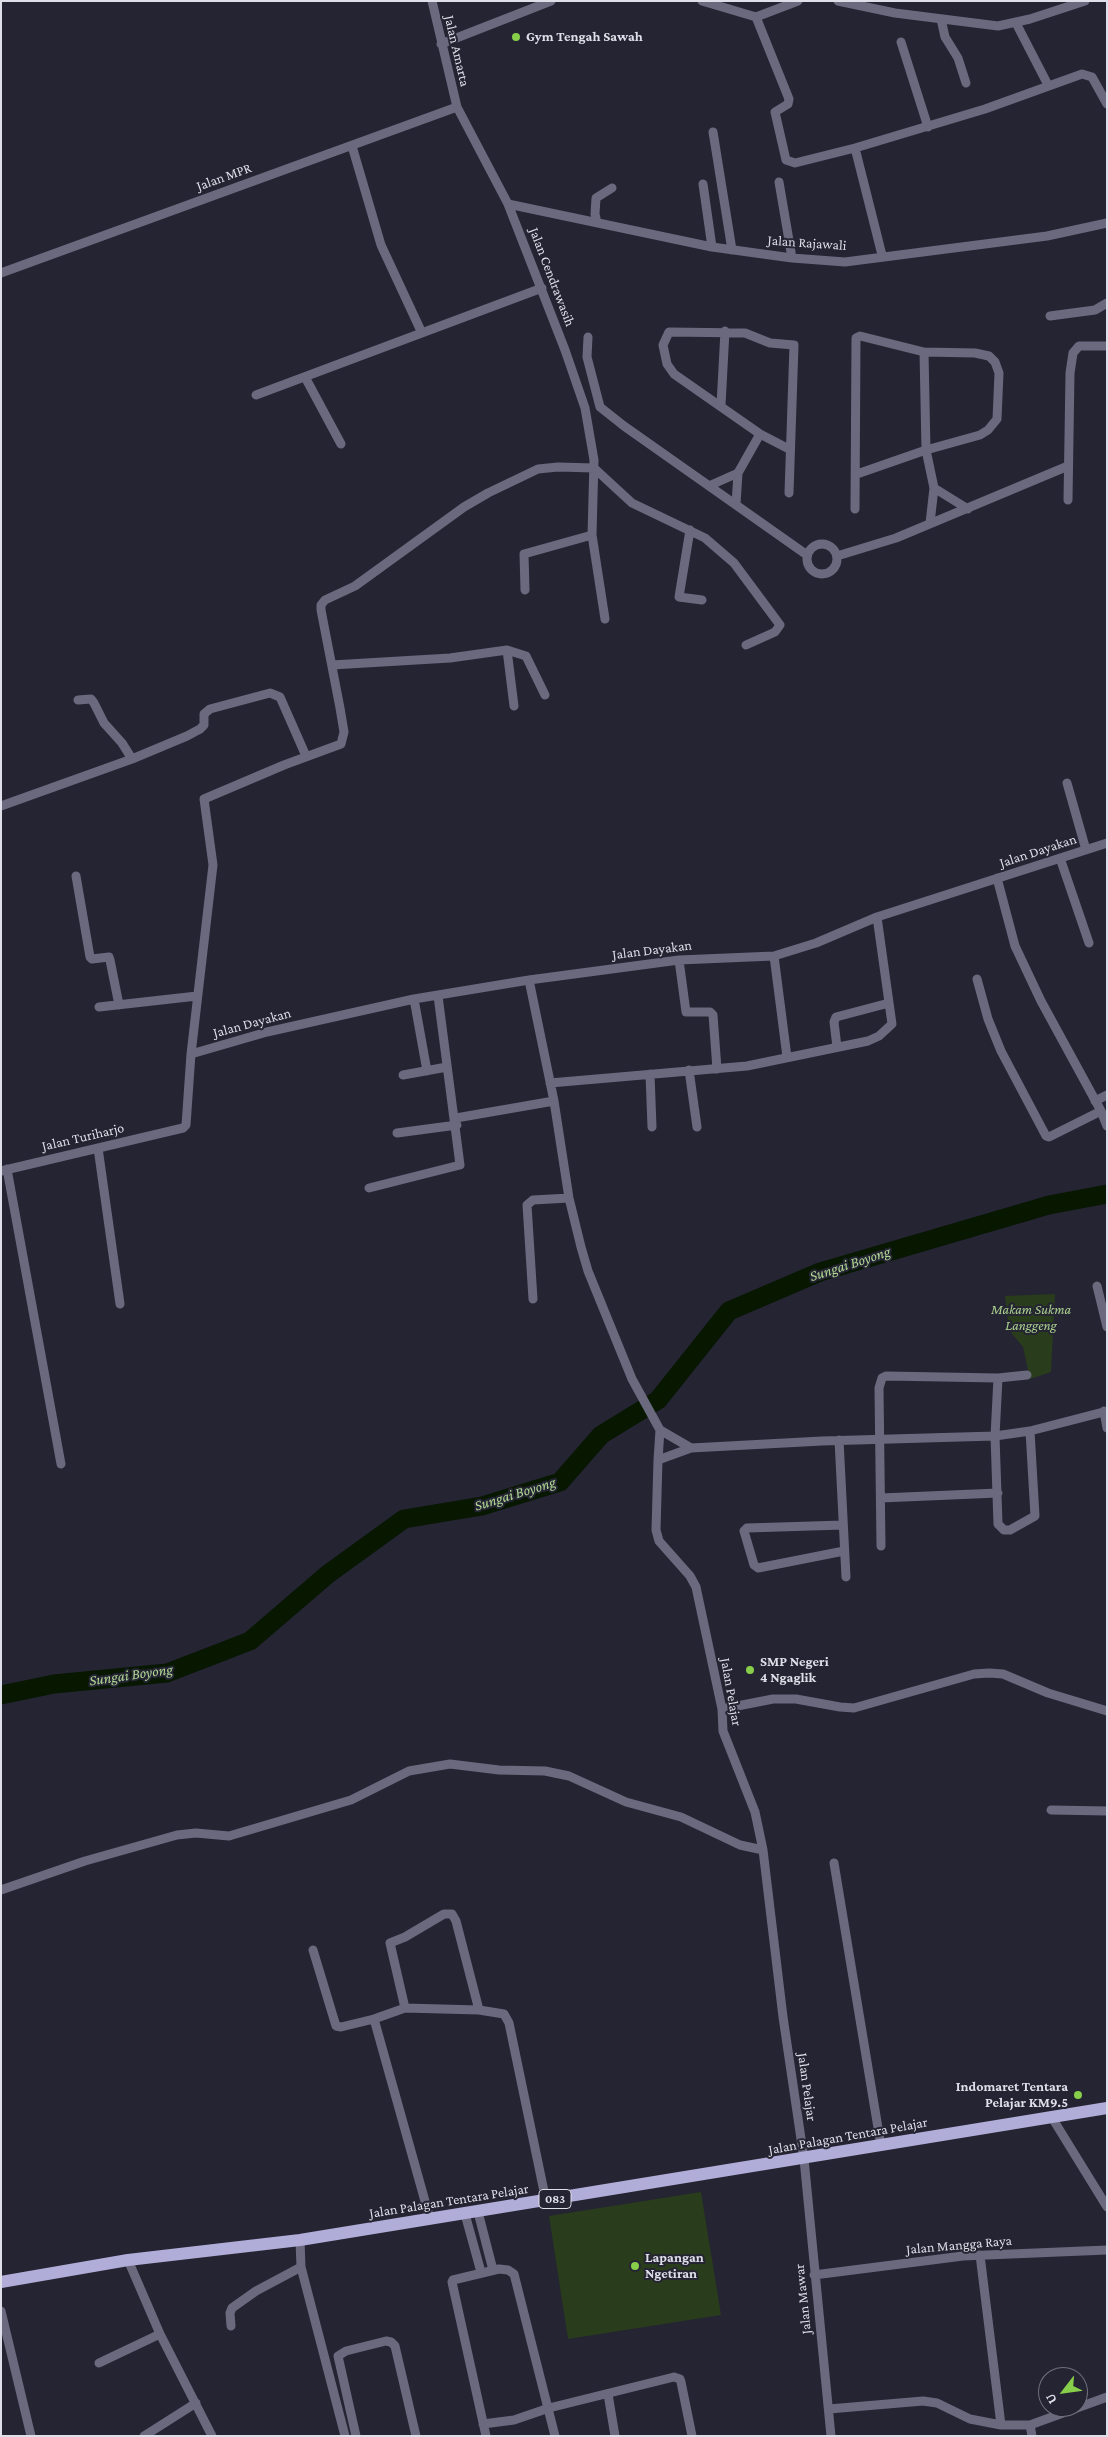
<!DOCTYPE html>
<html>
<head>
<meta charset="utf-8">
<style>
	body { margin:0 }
	#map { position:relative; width:1108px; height:2437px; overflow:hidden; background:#252433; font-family:"Crimson Pro",serif }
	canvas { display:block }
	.frame { position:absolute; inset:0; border:2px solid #dfdfe9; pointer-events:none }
	.north { position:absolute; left:1038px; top:2367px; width:50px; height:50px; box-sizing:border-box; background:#252433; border:1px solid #6f6f7c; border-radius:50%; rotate:240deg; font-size:14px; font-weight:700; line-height:20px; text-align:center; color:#dfdfe9 }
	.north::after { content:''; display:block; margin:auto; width:18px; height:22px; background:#87cf4a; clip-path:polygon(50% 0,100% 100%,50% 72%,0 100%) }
</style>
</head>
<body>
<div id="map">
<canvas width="1108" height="2437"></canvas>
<div class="frame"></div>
<div class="north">U</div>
</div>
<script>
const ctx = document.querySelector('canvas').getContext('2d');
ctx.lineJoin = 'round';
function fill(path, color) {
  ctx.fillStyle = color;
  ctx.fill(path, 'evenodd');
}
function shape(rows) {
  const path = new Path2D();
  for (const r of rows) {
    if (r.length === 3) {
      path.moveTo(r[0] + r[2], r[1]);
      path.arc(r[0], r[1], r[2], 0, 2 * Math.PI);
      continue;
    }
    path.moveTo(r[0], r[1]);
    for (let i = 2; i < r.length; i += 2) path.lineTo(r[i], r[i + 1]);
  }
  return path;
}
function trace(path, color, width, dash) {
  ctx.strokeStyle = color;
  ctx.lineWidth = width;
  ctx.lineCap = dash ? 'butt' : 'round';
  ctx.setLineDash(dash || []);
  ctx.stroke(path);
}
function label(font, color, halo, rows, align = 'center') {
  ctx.font = font + ' "Crimson Pro",serif';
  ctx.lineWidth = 4;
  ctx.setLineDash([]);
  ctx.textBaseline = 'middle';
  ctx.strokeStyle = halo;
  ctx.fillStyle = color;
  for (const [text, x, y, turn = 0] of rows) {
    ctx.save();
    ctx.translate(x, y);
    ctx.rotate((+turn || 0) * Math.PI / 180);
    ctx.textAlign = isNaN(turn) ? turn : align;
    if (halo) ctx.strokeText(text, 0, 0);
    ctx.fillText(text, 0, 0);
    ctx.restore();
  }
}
fill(shape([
	[1055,1294,1051,1372,1030,1379,1023,1347,1009,1330,1005,1296],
	[701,2192,721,2315,568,2339,549,2216]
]), '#293c1c');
trace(shape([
	[1,1695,54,1684,167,1673,250,1641,328,1574,404,1519,482,1506,560,1482,601,1435,658,1400,729,1311,820,1272,1049,1205,1107,1194]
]), '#071700', 19);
trace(shape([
	[432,1,457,107,508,204,565,350,585,408,594,460,592,535,605,619],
	[702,1,756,17,798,1],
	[838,1,895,13,998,26,1030,19,1085,1],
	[756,17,789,99,788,104,775,112,786,160,795,163,855,148],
	[941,19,945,37,958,58,966,83],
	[1016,23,1048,85],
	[901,42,928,127],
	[441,44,551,1],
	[713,132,732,250],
	[352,146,381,245,421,331],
	[779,182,792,258],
	[703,184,712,247],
	[508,204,712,247,792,258,845,262,1047,236,1107,223],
	[597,223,595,214,596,198,612,188],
	[882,255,855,148,985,109,1082,74,1092,77,1107,104],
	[1,273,457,107],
	[1050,316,1095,310,1107,303],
	[588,337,587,357,600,407,624,426,807,555],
	[924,352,926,450,934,488,930,523],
	[305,377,341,444],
	[256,395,542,288],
	[721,405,725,331],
	[711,485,738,473],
	[934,488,968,509],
	[789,493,794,345,770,343,745,333,669,332,663,345,667,364,674,374,760,434,789,449],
	[1068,500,1070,373,1073,353,1079,346,1107,346],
	[736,504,738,473,760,434],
	[855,509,856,338,860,336,924,352,975,353,989,356,995,362,999,373,997,419,988,430,980,435,926,450,857,474],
	[690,530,679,597,702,600],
	[822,559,15],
	[837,556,896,538,1068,466],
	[525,590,524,554,592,535],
	[507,650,514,706],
	[332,665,450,658,507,650,526,656,545,695],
	[78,700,91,699,94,703,104,723,122,743,132,759],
	[1067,783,1086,850],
	[1,806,132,759,187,736,200,729,204,725,204,714,210,709,270,693,280,697,306,756],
	[1060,858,1089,943],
	[76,876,90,957,92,959,109,957,110,960,119,1005],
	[997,878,1015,946,1041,1001,1101,1111,1107,1126],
	[774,956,787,1057],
	[679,960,686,1012,710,1012,713,1015,717,1069],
	[977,979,988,1019,1001,1051,1046,1136,1049,1137,1101,1111],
	[529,980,554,1101,569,1198,581,1247,588,1271,632,1379,660,1430,658,1460],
	[414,999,427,1071],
	[99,1007,197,996],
	[837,1047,834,1022,836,1017,889,1003],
	[191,1054,267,1032,414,999,529,980,679,960,774,956,816,943,877,917,1107,843],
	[689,1070,697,1127],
	[650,1074,652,1127],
	[403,1075,447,1067],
	[550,1083,747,1066,868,1041,879,1036,892,1024,877,917],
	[1095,1101,1107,1095],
	[456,1118,554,1101],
	[397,1133,457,1125],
	[98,1148,120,1304],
	[7,1169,61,1464],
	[1,1171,183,1128,186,1125,191,1054,213,865,204,799,284,765,341,744,344,732,340,708,321,610,321,605,325,600,355,586,464,507,488,493,538,469,558,467,594,468,632,503,705,538,734,563,780,625,775,632,746,645],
	[369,1188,460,1165,438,996],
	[1097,1286,1107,1327],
	[533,1299,527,1205,533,1200,569,1198],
	[998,1378,995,1436,998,1524,1004,1530,1010,1530,1035,1516,1030,1431],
	[1104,1411,1107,1428],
	[660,1430,691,1448],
	[839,1440,846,1577],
	[881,1498,998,1493],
	[843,1525,747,1528,744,1531,754,1565,758,1568,844,1551],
	[881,1546,879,1388,882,1378,886,1376,998,1378,1027,1375],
	[722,1709,773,1699,796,1699,840,1707,854,1708,974,1674,989,1673,1003,1674,1048,1693,1107,1711],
	[1051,1810,1107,1811],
	[834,1863,881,2146],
	[1,1890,85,1861,177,1835,196,1833,229,1836,351,1800,409,1771,450,1764,499,1770,545,1771,569,1776,626,1802,681,1817,740,1845,763,1850],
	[313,1950,336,2026,341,2027,374,2019],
	[405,2008,390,1943,405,1937,444,1914,452,1914,456,1921,479,2010],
	[1051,2116,1107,2207],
	[478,2212,493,2270],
	[465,2214,481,2272],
	[430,2219,374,2019,405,2008,479,2010,504,2014,509,2023,546,2201],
	[300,2240,301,2267,345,2436],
	[980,2255,1001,2425],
	[128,2260,160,2334,212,2436],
	[814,2275,963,2256,1107,2250],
	[1,2311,31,2436],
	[231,2326,230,2313,232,2308,256,2291,301,2267],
	[99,2363,160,2334],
	[608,2394,615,2436],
	[829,2409,923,2401,937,2403,970,2419,1001,2425,1030,2425,1107,2397],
	[483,2424,514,2420,549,2408,674,2377,680,2379,681,2382,692,2436],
	[1030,2425,1032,2436],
	[144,2436,196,2403],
	[356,2436,338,2356,346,2351,386,2341,391,2342,395,2346,416,2436],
	[486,2436,452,2282,453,2280,499,2269,508,2270,514,2274,555,2436],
	[831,2436,804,2159,783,2017,763,1850,755,1812,723,1731,722,1709,696,1587,690,1576,659,1541,656,1530,658,1460,691,1448,822,1441,995,1436,1030,1431,1107,1411]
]), '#6a697e', 9);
trace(shape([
	[1,2282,128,2260,300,2240,1107,2108]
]), '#b0add8', 12);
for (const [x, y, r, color] of [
	[516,37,5,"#87cf4a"],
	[750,1670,5,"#87cf4a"],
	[1078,2095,5,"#87cf4a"],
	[635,2266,5,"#87cf4a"]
]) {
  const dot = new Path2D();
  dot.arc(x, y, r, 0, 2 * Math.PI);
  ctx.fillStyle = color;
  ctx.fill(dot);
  trace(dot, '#252433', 2);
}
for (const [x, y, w] of [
	[555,2199,32]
]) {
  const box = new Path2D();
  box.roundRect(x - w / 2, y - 9.5, w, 19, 4);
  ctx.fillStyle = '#252433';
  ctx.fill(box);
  trace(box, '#dfdfe9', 1);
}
label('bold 12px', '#dfdfe9', null, [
	["083",555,2199]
]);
label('bold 14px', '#dfdfe9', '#252433', [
	["Gym Tengah Sawah",526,37],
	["SMP Negeri",760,1662],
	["4 Ngaglik",760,1678],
	["Indomaret Tentara",1068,2087,"right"],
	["Pelajar KM9.5",1068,2103,"right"],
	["Lapangan",645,2258],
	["Ngetiran",645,2274]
], 'left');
label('14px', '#dfdfe9', '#252433', [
	["Jalan Amarta",457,51,77],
	["Jalan MPR",224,177,-20],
	["Jalan Rajawali",807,243,4],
	["Jalan Cendrawasih",552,277,69],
	["Jalan Dayakan",1038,851,-18],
	["Jalan Dayakan",652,950,-7],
	["Jalan Dayakan",252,1023,-15],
	["Jalan Turiharjo",83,1137,-13],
	["Jalan Pelajar",731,1692,80],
	["Jalan Pelajar",807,2087,82],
	["Jalan Palagan Tentara Pelajar",848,2136,-10],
	["Jalan Palagan Tentara Pelajar",449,2201,-9],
	["Jalan Mangga Raya",959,2245,-5],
	["Jalan Mawar",803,2299,-96]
]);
label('italic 14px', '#a9d18d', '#252433', [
	["Makam Sukma",1031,1310],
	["Langgeng",1031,1326]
]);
label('italic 15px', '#b1da95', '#252433', [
	["Sungai Boyong",850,1264,-18],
	["Sungai Boyong",515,1494,-17],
	["Sungai Boyong",131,1675,-8]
]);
</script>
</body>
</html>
